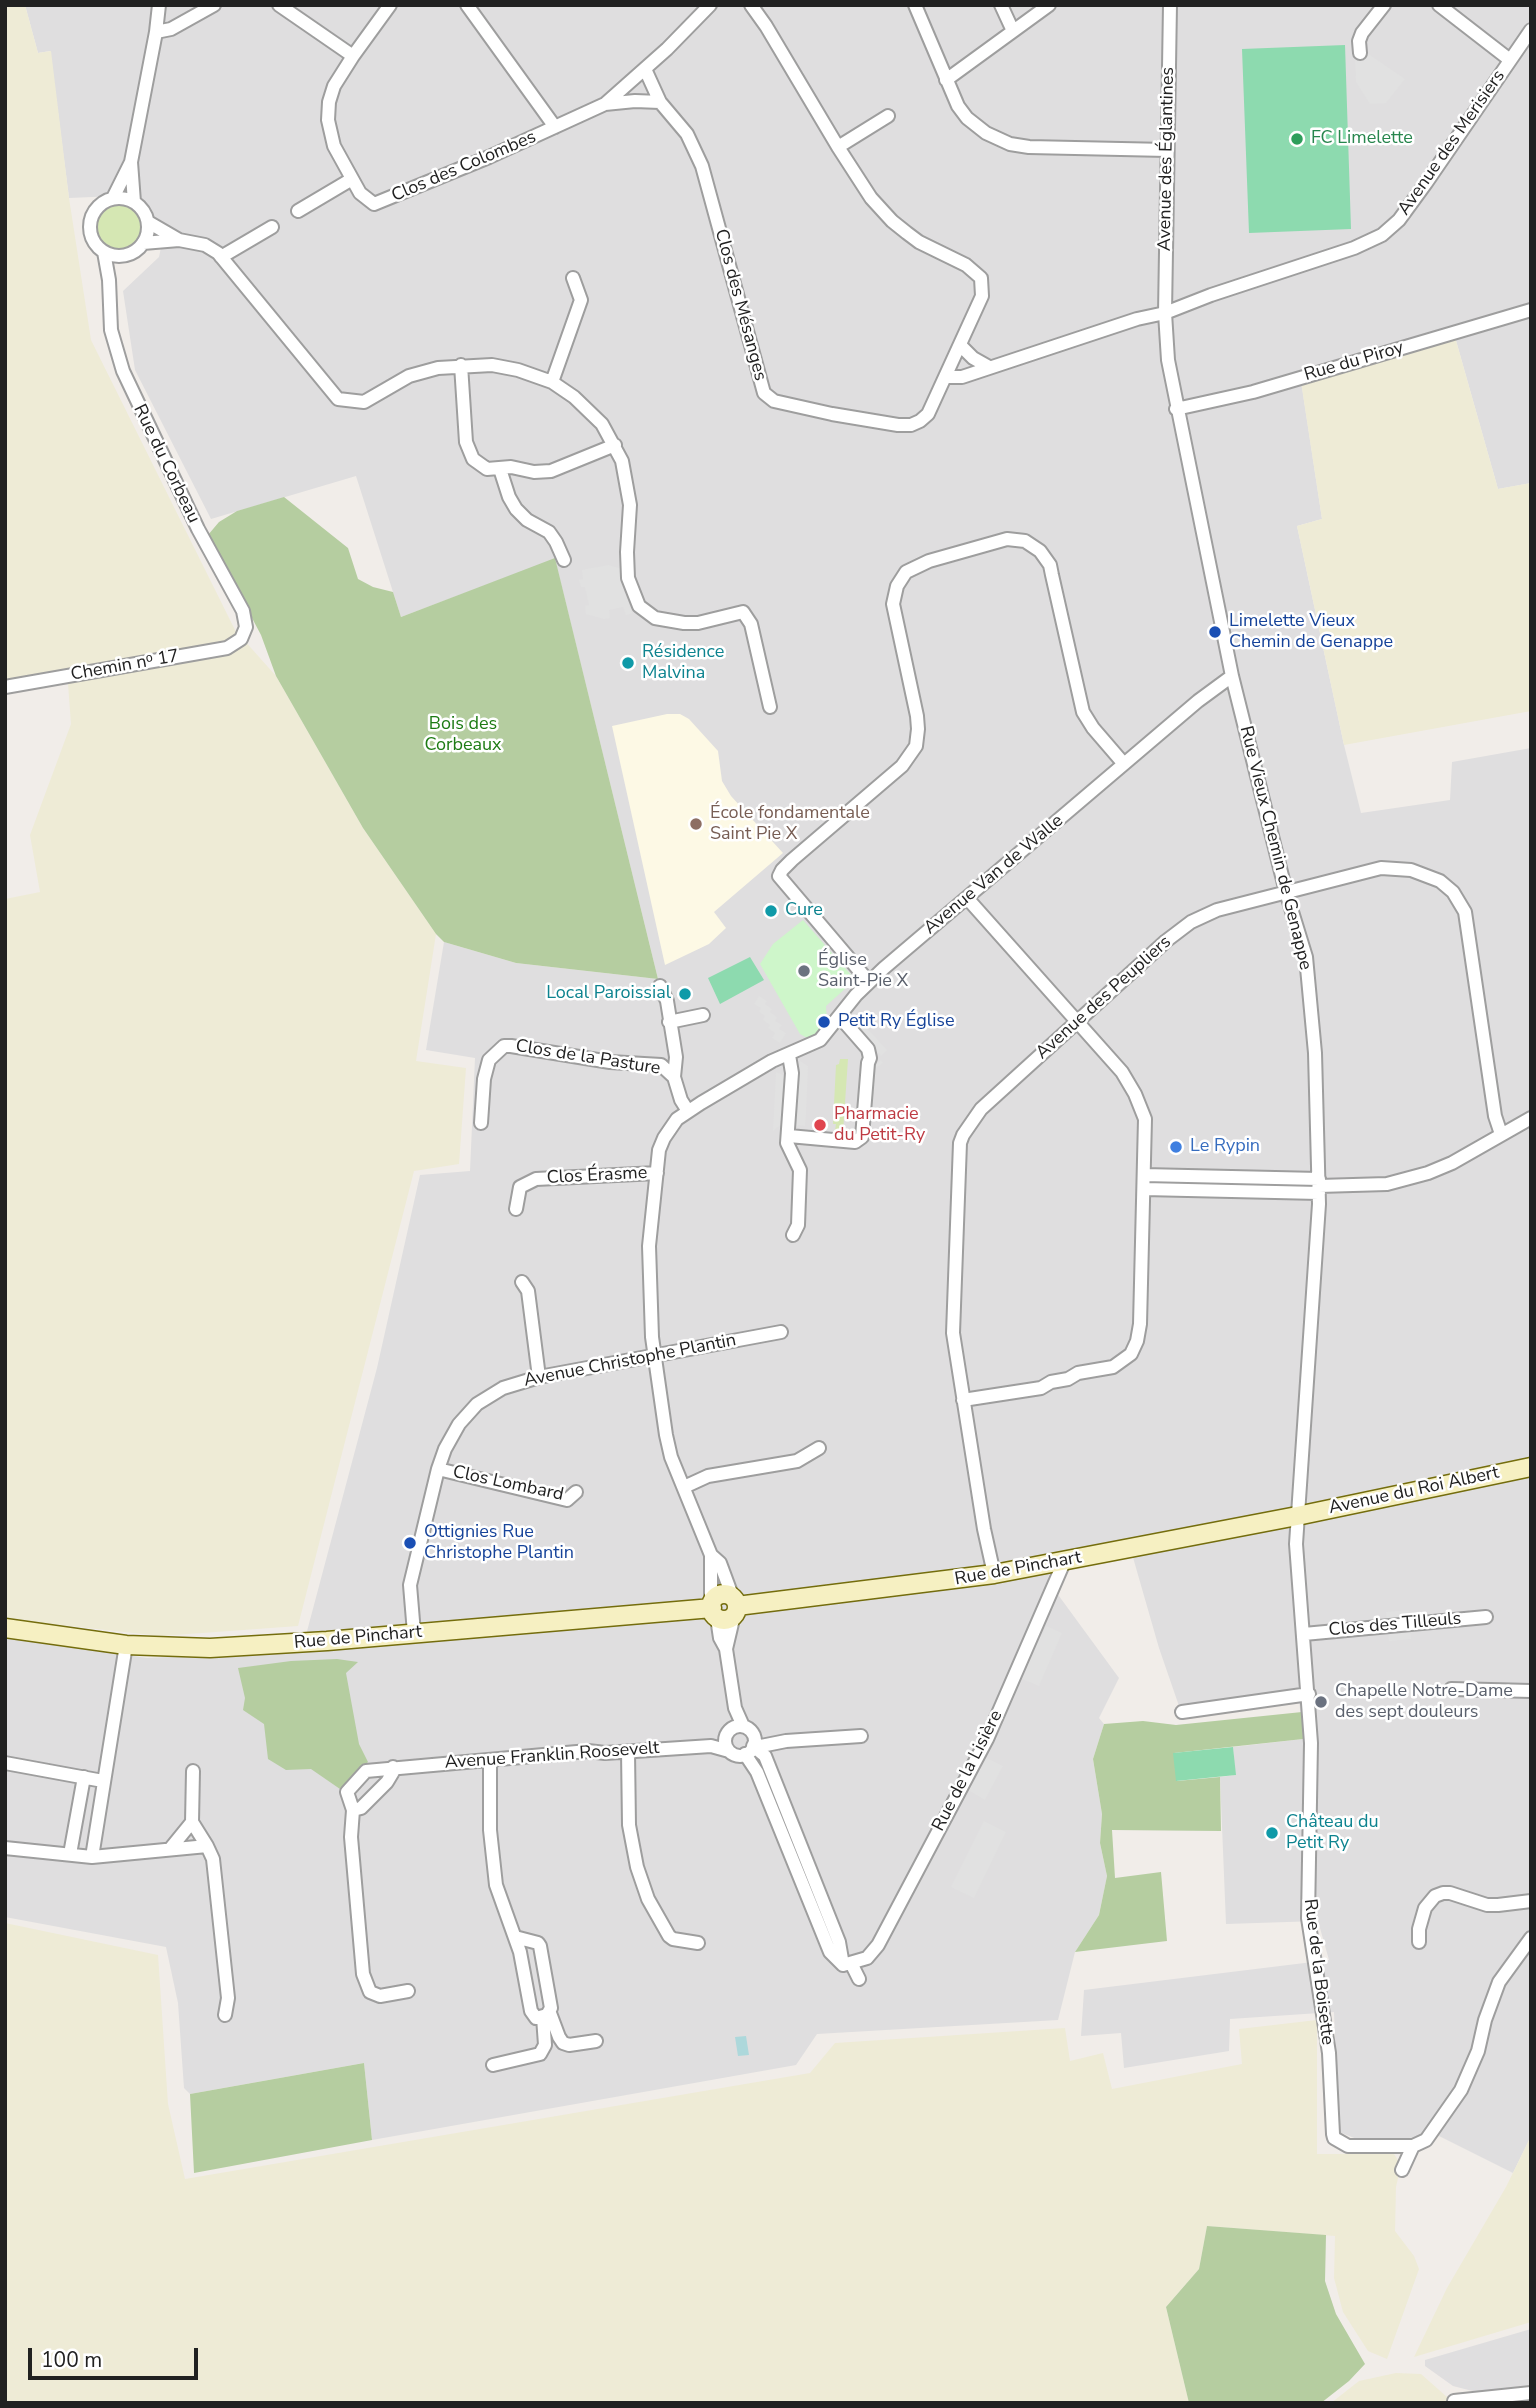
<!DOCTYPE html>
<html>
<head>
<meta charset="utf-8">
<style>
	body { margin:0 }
	#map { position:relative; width:1536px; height:2408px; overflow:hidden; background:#f1ede9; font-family:"Nunito Sans",sans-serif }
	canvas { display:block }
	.frame { position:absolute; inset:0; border:7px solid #212121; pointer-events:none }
	.scale { position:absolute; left:28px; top:2348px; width:170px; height:32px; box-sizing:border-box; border:4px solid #212121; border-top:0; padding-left:9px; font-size:21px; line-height:24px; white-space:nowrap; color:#212121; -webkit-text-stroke:5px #fff; paint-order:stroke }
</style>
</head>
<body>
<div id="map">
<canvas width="1536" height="2408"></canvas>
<div class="frame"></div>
<div class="scale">100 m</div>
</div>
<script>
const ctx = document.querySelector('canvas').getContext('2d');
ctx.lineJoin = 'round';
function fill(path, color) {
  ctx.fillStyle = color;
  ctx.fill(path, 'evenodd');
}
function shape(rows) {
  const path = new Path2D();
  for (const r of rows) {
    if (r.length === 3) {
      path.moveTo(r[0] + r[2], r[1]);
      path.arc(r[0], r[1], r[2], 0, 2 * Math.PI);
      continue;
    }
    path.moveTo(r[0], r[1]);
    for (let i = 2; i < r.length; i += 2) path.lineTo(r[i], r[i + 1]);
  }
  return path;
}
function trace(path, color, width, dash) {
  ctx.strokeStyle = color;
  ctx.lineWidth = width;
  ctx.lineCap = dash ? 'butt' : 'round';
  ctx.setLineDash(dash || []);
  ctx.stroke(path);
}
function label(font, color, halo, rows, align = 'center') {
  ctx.font = font + ' "Nunito Sans",sans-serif';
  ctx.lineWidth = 5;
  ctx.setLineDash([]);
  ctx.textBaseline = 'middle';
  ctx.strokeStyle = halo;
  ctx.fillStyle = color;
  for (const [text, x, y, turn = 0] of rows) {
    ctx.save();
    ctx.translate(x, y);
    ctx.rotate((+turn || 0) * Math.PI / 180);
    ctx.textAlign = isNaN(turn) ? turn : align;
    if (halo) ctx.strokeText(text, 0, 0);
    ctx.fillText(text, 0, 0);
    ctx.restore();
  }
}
fill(shape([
	[25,5,1531,5,1531,483,1498,489,1455,337,1300,374,1322,519,1297,526,1344,745,1361,813,1450,800,1452,762,1531,748,1531,2095,1529,2140,1513,2173,1439,2136,1362,2141,1339,2132,1334,2012,1230,2019,1229,2051,1124,2068,1121,2033,1081,2036,1084,1990,1329,1960,1318,1921,1226,1924,1220,1777,1235,1775,1233,1747,1303,1739,1298,1690,1179,1706,1159,1648,1132,1554,1050,1568,1048,1581,1119,1678,1099,1718,1104,1724,1093,1759,1102,1814,1100,1843,1107,1876,1099,1915,1075,1952,1058,2020,817,2034,796,2065,372,2140,364,2063,190,2094,184,2088,178,2003,166,1947,5,1917,5,1637,147,1658,302,1650,377,1368,420,1175,470,1171,475,1058,426,1050,444,942,516,963,658,979,555,559,401,617,356,476,211,519,135,370,123,291,159,257,165,228,155,220,139,195,69,198,50,51,38,53],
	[1531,2329,1531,2403,1486,2403,1484,2394,1453,2386,1425,2366,1425,2360]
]), '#dfdedf');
fill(shape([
	[667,714,680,714,689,719,718,751,722,781,731,796,783,853,714,912,726,928,709,944,665,965,612,726]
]), '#fdf9e5');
fill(shape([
	[5,5,25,5,38,53,51,51,69,198,91,340,235,630,276,676,363,828,436,934,416,1061,466,1068,459,1164,414,1171,298,1626,161,1636,5,1619,5,899,40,892,30,835,71,724,67,670,5,679],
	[1455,337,1498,489,1531,483,1531,711,1344,745,1297,526,1322,519,1301,382],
	[5,1923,158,1955,168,2104,185,2179,810,2073,835,2043,1065,2028,1070,2061,1103,2053,1112,2089,1242,2064,1239,2029,1317,2020,1317,2154,1394,2154,1401,2165,1396,2187,1395,2231,1414,2256,1419,2269,1387,2359,1368,2351,1343,2312,1334,2278,1335,2236,1207,2226,1199,2269,1166,2307,1189,2403,5,2403],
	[1531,2095,1531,2322,1414,2357,1447,2288,1506,2187,1529,2140],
	[1396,2373,1421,2374,1447,2397,1448,2403,1331,2403,1359,2381]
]), '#eeebd6');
fill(shape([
	[119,227,23],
	[840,1059,848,1059,843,1132,835,1131,836,1124,833,1124,836,1065,839,1064]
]), '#d5e7b3');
fill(shape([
	[284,497,348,548,358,579,373,587,393,592,401,617,555,558,658,979,516,963,444,942,436,934,363,828,276,676,261,635,208,535,219,522,237,511],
	[337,1659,358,1662,346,1673,359,1744,368,1762,340,1789,311,1769,286,1770,268,1759,264,1724,243,1710,245,1698,238,1668,291,1661],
	[1302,1712,1303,1739,1174,1753,1177,1781,1220,1777,1221,1831,1112,1830,1115,1878,1161,1872,1167,1941,1075,1952,1099,1915,1107,1876,1100,1843,1102,1814,1093,1759,1104,1724,1143,1721,1176,1725],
	[364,2063,372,2140,194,2173,190,2094],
	[1207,2226,1326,2235,1325,2281,1336,2314,1365,2364,1349,2381,1321,2403,1189,2403,1166,2307,1199,2269]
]), '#b5cda0');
fill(shape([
	[803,920,852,976,847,987,826,1006,827,1023,815,1036,809,1039,800,1034,760,964,773,944]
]), '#cef6ca');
fill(shape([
	[1345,45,1351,229,1249,233,1242,49],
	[750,957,764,980,720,1004,708,978],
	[1233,1747,1236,1775,1176,1781,1173,1753]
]), '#8ddaaf');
fill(shape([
	[1355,53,1367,53,1405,79,1386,103,1370,104,1356,82],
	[608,565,622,569,623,587,632,613,626,615,623,607,609,610,610,618,604,619,586,614,585,606,589,605,585,587,581,587,579,580,583,579,582,570],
	[759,996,767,1001,765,1004,772,1009,770,1012,777,1017,775,1021,782,1025,779,1029,786,1033,780,1043,772,1038,775,1033,768,1028,770,1025,763,1020,765,1016,759,1012,761,1008,754,1004],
	[858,1018,887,1050,881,1056,852,1023],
	[881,1060,883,1063,876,1068,871,1131,868,1131,872,1067],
	[800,1061,808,1066,806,1113,805,1126,799,1125,796,1127],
	[776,1072,785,1076,783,1123,773,1131],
	[1409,1610,1410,1620,1387,1622,1386,1612],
	[1046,1626,1062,1633,1039,1686,1020,1678,1038,1637,1041,1637],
	[1410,1629,1411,1639,1389,1641,1388,1631],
	[985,1757,1003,1766,985,1800,968,1790],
	[984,1821,1006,1832,974,1898,951,1887]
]), '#e1e1e1');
fill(shape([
	[746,2036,749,2055,738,2056,735,2037]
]), '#add8db');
const minor = shape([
	[279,5,353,56],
	[390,5,353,56,334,86,329,102,328,120,334,146,360,193,374,204,489,157,605,104,667,49,710,5],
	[467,5,555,127],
	[915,5,958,106,967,118,986,133,1010,144,1029,147,1167,150],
	[1001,5,1013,31],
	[1170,5,1165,313,1168,360,1232,676,1286,892,1306,957,1315,1053,1319,1204,1296,1544,1311,1743,1308,1918,1329,2053,1333,2134,1334,2138,1348,2146,1413,2146],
	[1439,5,1510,60],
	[156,32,171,29,214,5],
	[1360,53,1359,41,1362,33,1384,5],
	[645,69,660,102,687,134,702,166,764,393,774,401,832,414,898,425,911,425,920,421,928,414,982,296,981,278,966,265,919,242,907,233,892,221,871,198,838,147,766,26,751,5],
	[946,80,1049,5],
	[605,104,635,101,660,102],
	[838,147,888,116],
	[119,227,29],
	[113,198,131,162],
	[134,202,131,162,156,32,159,5],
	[298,211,352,179],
	[148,222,179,240],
	[143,243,179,240,205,245,218,253,338,399,364,402,409,376,438,368,492,365,518,370,552,382,574,397,602,424,622,461,630,505,627,552,628,578,639,606,655,618,684,623,698,623,743,612,751,624,770,707],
	[221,257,272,227],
	[960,345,973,358,989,367],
	[461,365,466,442,473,459,487,469,511,467,534,472,551,471,615,445],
	[946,377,962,377,1137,319,1165,313,1211,295,1354,248,1382,235,1399,220,1426,183,1531,30],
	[552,382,581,300,573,278],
	[1176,409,1253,392,1531,310],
	[500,469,509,497,516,509,527,520,549,532,556,542,564,560],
	[5,687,227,648,241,639,246,627,243,611,198,529,123,371,111,330,109,280,104,252],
	[869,982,779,876,782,870,792,860,902,766,916,746,918,729,917,716,893,604,897,586,906,572,929,561,1007,539,1025,541,1040,551,1050,565,1052,575,1083,712,1093,728,1124,764],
	[660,986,667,1001,676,1057,674,1077],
	[669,1022,703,1015],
	[789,1055,792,1073,787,1143,800,1170,798,1225,793,1235],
	[481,1123,484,1079,489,1060,504,1046,511,1046,610,1062,661,1065,674,1077,681,1100,688,1111],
	[789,1136,855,1142,862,1137,868,1063,870,1058,868,1049,840,1017],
	[1144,1175,1319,1179],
	[1319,1186,1387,1184,1428,1173,1452,1163,1531,1118],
	[1144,1189,1319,1193],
	[516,1209,520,1187,536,1179,657,1173],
	[522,1282,528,1291,539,1377],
	[963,1400,1041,1388,1051,1382,1068,1379,1078,1373,1113,1367,1131,1354,1137,1341,1140,1324,1145,1119,1135,1094,1122,1072,967,898],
	[438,1469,567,1500,576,1492],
	[684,1487,708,1476,797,1461,819,1448],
	[711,1555,720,1563,733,1598],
	[994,1574,984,1529,953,1333,960,1143,963,1135,981,1109,1166,941,1191,922,1217,910,1381,868,1411,870,1440,881,1453,892,1465,912,1495,1116,1501,1134],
	[713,1601,711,1594,711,1555,671,1457,666,1435,652,1337,649,1246,659,1150,664,1138,677,1119,701,1103,772,1061,820,1040,856,995,884,968,1198,701,1232,676],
	[734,1615,726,1649,735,1708,743,1726],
	[717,1618,720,1638,726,1649],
	[414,1633,410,1585,438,1469,445,1449,459,1424,477,1404,503,1388,539,1377,781,1332],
	[1304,1634,1486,1617],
	[1451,1689,1531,1691],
	[1182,1712,1309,1694],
	[740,1741,15],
	[754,1744,761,1746,786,1741,861,1736],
	[753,1746,765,1756,839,1942,843,1965],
	[628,1752,629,1825,637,1867,648,1899,669,1936,673,1939,698,1943],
	[745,1754,757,1772,830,1952,843,1965],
	[490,1761,490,1830,496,1885,520,1952,531,2011,536,2018,547,2015,551,2008,540,1946,538,1943,515,1937],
	[5,1763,103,1781],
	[193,1771,192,1822,207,1846],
	[353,1810,361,1808,387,1782,393,1772,393,1767],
	[5,1848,92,1857,207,1846,213,1859,228,1998,225,2015],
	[170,1849,192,1822],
	[70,1854,84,1777],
	[92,1857,126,1645],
	[1419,1942,1419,1929,1425,1908,1435,1896,1443,1893,1450,1893,1487,1905,1498,1905,1531,1901],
	[851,1963,859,1979],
	[843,1965,867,1958,878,1945,987,1739,1064,1562],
	[408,1991,380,1996,370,1992,363,1974,351,1837,353,1810,347,1792,366,1771,588,1751,605,1753,711,1746,729,1751],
	[550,2013,559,2037,563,2043,569,2045,596,2041],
	[493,2065,540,2054,545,2045,543,2017],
	[1402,2170,1413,2146,1426,2140,1461,2090,1478,2051,1485,2020,1499,1982,1531,1938],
	[1454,2401,1531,2393]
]);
const secondary = shape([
	[724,1607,13],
	[737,1606,994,1574,1297,1516,1531,1467],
	[5,1628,126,1645,210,1648,327,1641,712,1608]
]);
trace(minor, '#9e9e9e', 16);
trace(secondary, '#746d0d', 21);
trace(minor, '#fff', 12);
trace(secondary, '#f6f0c2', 18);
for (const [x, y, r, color] of [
	[1297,139,7,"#2e9e5b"],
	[1215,632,7,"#1a4fb4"],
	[628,663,7,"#0f9aa8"],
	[696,824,7,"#8d6e63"],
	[771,911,7,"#0f9aa8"],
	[804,971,7,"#6b7280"],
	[685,994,7,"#0f9aa8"],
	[824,1022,7,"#1a4fb4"],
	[820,1125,7,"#e0444e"],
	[1176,1147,7,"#3f7fe0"],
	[410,1543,7,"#1a4fb4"],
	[1321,1702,7,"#6b7280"],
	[1272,1833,7,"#0f9aa8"]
]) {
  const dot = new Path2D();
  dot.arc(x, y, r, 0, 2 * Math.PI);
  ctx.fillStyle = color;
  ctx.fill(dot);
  trace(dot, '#fff', 2.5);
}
label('18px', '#27864d', '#fff', [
	["FC Limelette",1311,139]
], 'left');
label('18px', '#212121', '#fff', [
	["Avenue des Merisiers",1452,143,-55],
	["Avenue des Églantines",1167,159,-89],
	["Clos des Colombes",464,167,-23],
	["Clos des Mésanges",740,305,75],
	["Rue du Piroy",1354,362,-16],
	["Rue du Corbeau",166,464,64],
	["Chemin nᵒ 17",125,666,-10],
	["Rue Vieux Chemin de Genappe",1275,848,76],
	["Avenue Van de Walle",994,875,-40],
	["Avenue des Peupliers",1104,998,-42],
	["Clos de la Pasture",588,1058,9],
	["Clos Érasme",597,1176,-3],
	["Avenue Christophe Plantin",630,1361,-11],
	["Clos Lombard",508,1484,12],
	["Avenue du Roi Albert",1414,1491,-12],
	["Rue de Pinchart",1018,1569,-10],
	["Clos des Tilleuls",1395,1625,-5],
	["Rue de Pinchart",358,1638,-5],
	["Avenue Franklin Roosevelt",552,1756,-4],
	["Rue de la Lisière",968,1771,-63],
	["Rue de la Boisette",1318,1972,83]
]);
label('18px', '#164399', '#fff', [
	["Limelette Vieux",1229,622],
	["Chemin de Genappe",1229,643],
	["Petit Ry Église",838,1022],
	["Ottignies Rue",424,1533],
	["Christophe Plantin",424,1554]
], 'left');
label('18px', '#0d838f', '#fff', [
	["Résidence",642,653],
	["Malvina",642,674],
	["Cure",785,911],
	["Local Paroissial",671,994,"right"],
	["Château du",1286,1823],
	["Petit Ry",1286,1844]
], 'left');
label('18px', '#1d7b14', '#fff', [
	["Bois des",463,725],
	["Corbeaux",463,746]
]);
label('18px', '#785e54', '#fff', [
	["École fondamentale",710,814],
	["Saint Pie X",710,835]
], 'left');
label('18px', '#5b616d', '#fff', [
	["Église",818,961],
	["Saint-Pie X",818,982],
	["Chapelle Notre-Dame",1335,1692],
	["des sept douleurs",1335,1713]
], 'left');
label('18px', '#be3a42', '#fff', [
	["Pharmacie",834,1115],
	["du Petit-Ry",834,1136]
], 'left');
label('18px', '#366cbe', '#fff', [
	["Le Rypin",1190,1147]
], 'left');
</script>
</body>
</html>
